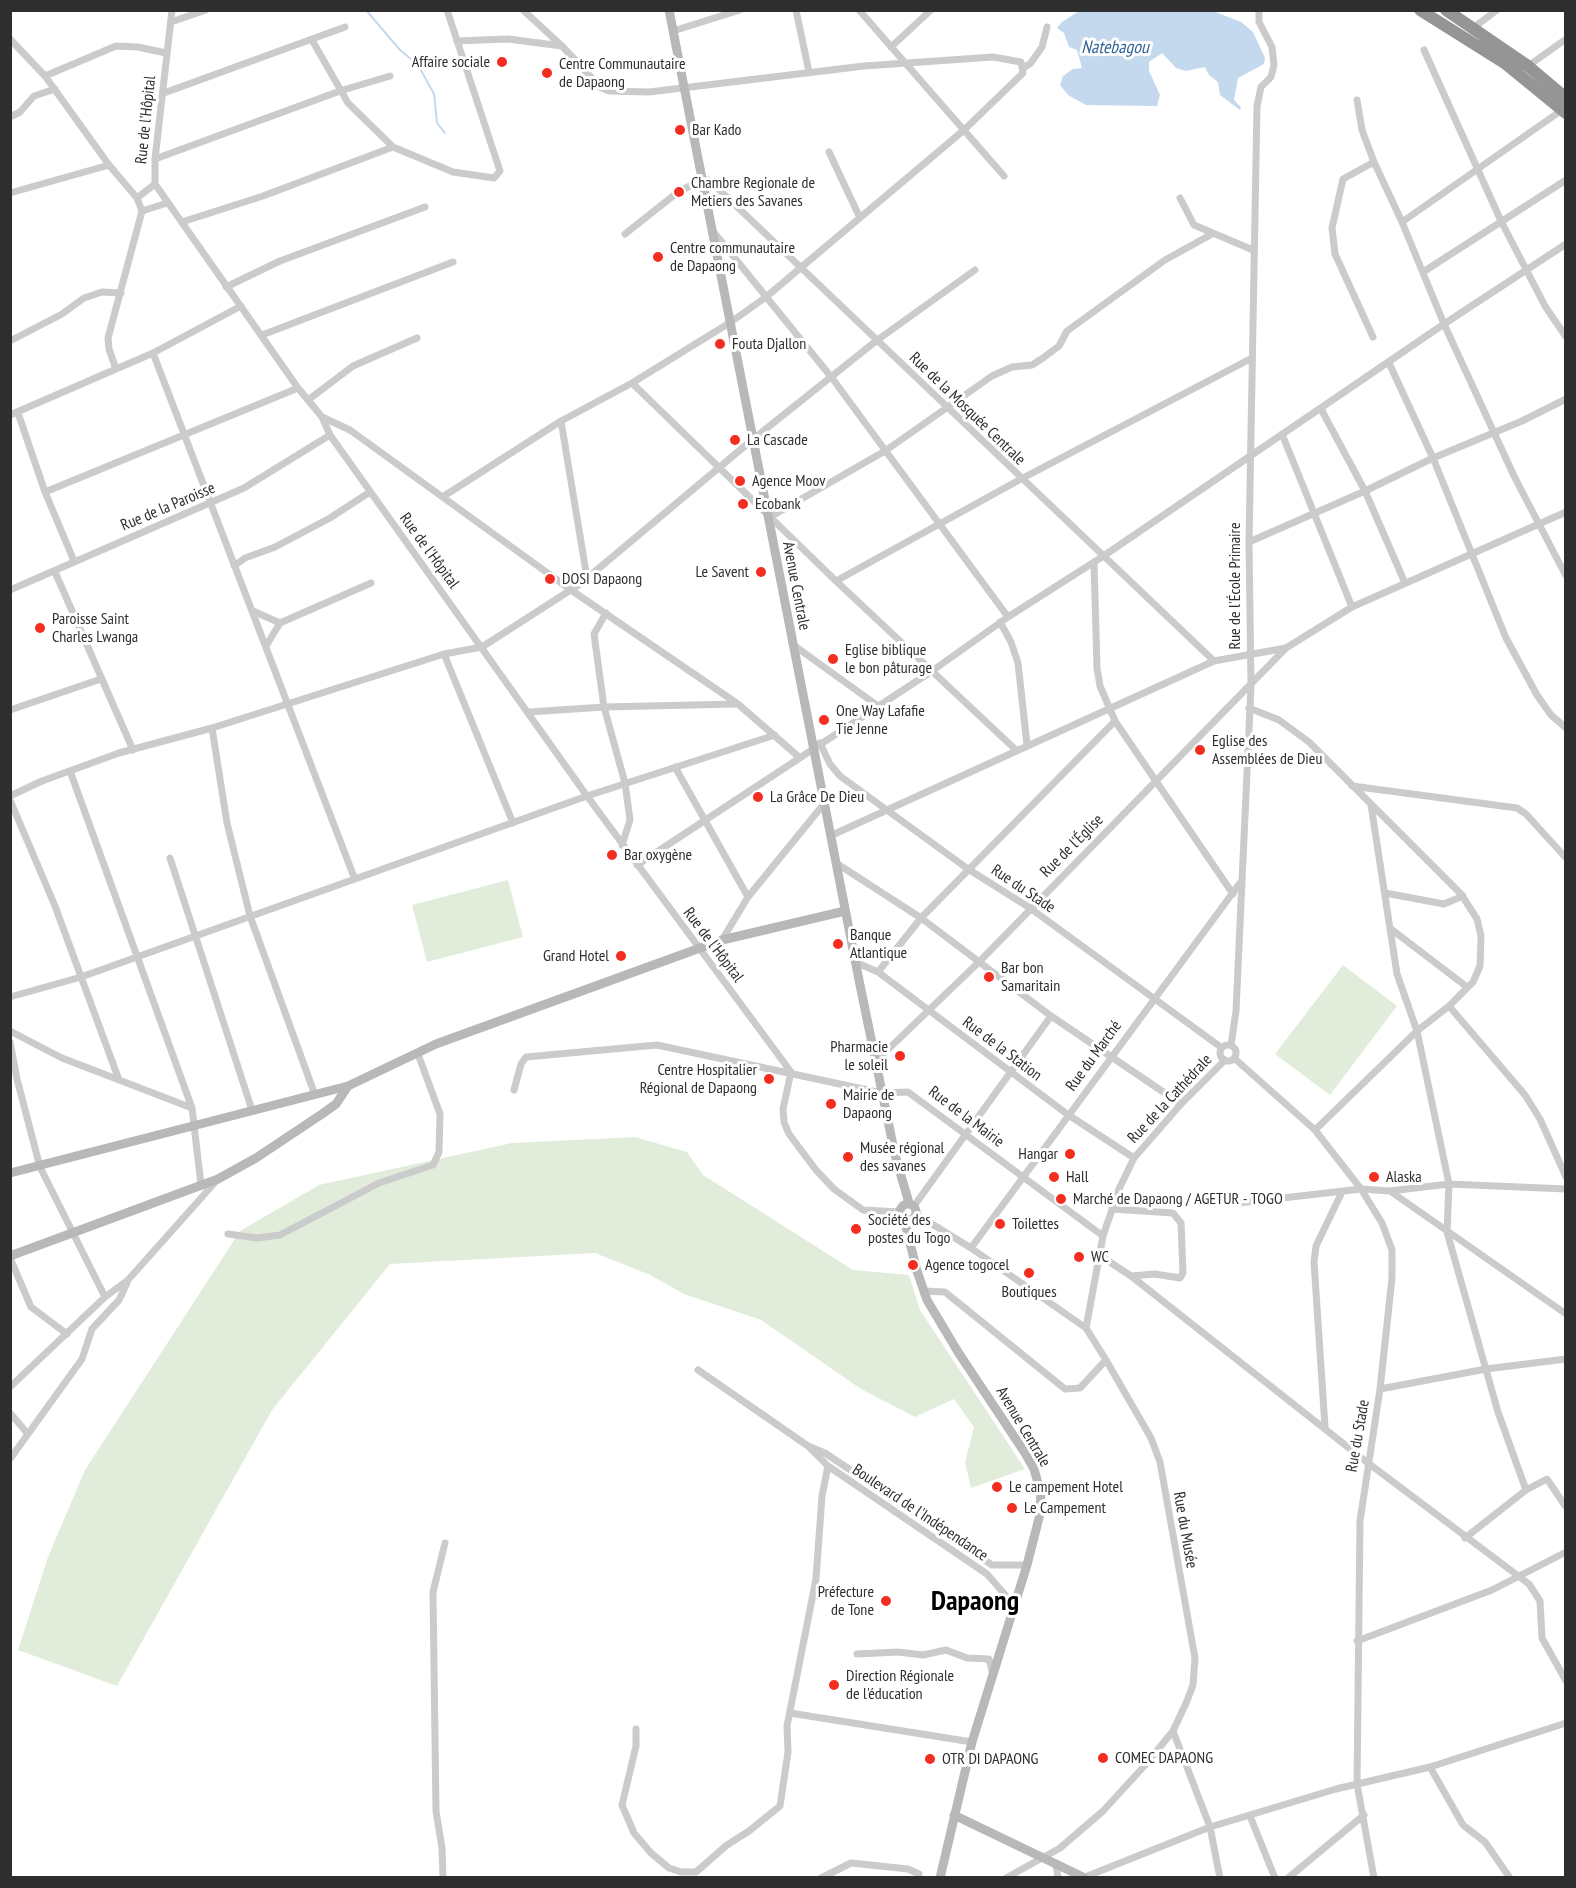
<!DOCTYPE html>
<html>
<head>
<meta charset="utf-8">
<style>
	body { margin:0 }
	#map { position:relative; width:1576px; height:1888px; overflow:hidden; background:#fff; font-family:"PT Sans Narrow",sans-serif }
	canvas { display:block }
	.frame { position:absolute; inset:0; border:12px solid #2e2e2e; pointer-events:none }
</style>
</head>
<body>
<div id="map">
<canvas width="1576" height="1888"></canvas>
<div class="frame"></div>
</div>
<script>
const ctx = document.querySelector('canvas').getContext('2d');
ctx.lineJoin = 'round';
function fill(path, color) {
  ctx.fillStyle = color;
  ctx.fill(path, 'evenodd');
}
function shape(rows) {
  const path = new Path2D();
  for (const r of rows) {
    if (r.length === 3) {
      path.moveTo(r[0] + r[2], r[1]);
      path.arc(r[0], r[1], r[2], 0, 2 * Math.PI);
      continue;
    }
    path.moveTo(r[0], r[1]);
    for (let i = 2; i < r.length; i += 2) path.lineTo(r[i], r[i + 1]);
  }
  return path;
}
function trace(path, color, width, dash) {
  ctx.strokeStyle = color;
  ctx.lineWidth = width;
  ctx.lineCap = dash ? 'butt' : 'round';
  ctx.setLineDash(dash || []);
  ctx.stroke(path);
}
function label(font, color, halo, rows, align = 'center') {
  ctx.font = font + ' "PT Sans Narrow",sans-serif';
  ctx.lineWidth = 6;
  ctx.setLineDash([]);
  ctx.textBaseline = 'middle';
  ctx.strokeStyle = halo;
  ctx.fillStyle = color;
  for (const [text, x, y, turn = 0] of rows) {
    ctx.save();
    ctx.translate(x, y);
    ctx.rotate((+turn || 0) * Math.PI / 180);
    ctx.textAlign = isNaN(turn) ? turn : align;
    if (halo) ctx.strokeText(text, 0, 0);
    ctx.fillText(text, 0, 0);
    ctx.restore();
  }
}
fill(shape([
	[508,880,523,937,427,962,412,905],
	[1343,965,1397,1006,1330,1095,1275,1054],
	[635,1137,687,1152,703,1175,853,1270,909,1275,920,1310,1025,1469,971,1488,965,1462,974,1427,954,1399,915,1417,861,1389,761,1320,684,1294,650,1275,595,1253,390,1264,272,1410,117,1686,18,1650,48,1557,85,1470,240,1231,319,1185,512,1143]
]), '#e1edda');
fill(shape([
	[1079,11,1213,11,1241,22,1253,32,1265,58,1264,64,1238,78,1234,100,1241,107,1240,110,1220,95,1218,82,1209,75,1205,67,1186,71,1176,68,1162,53,1149,62,1149,71,1160,95,1157,106,1086,105,1068,95,1060,85,1063,76,1073,69,1082,68,1077,50,1069,47,1064,33,1057,28,1062,22]
]), '#c4d8ee');
trace(shape([
	[366,10,400,50,418,65,434,94,437,123,445,133]
]), '#c4d8ee', 2);
trace(shape([
	[172,10,155,159,155,184,298,388,322,417,330,435,587,796,791,1072],
	[796,10,809,72],
	[859,10,1004,176],
	[171,22,206,10],
	[1473,28,1497,10],
	[673,31,740,10],
	[10,39,45,76,109,165,137,198,142,211,108,338,109,349,116,369],
	[312,40,348,103,393,147,453,172,494,178,500,171,447,10],
	[457,41,508,39,562,46],
	[891,47,931,10],
	[1424,50,1501,221,1545,306,1566,337],
	[1528,66,1566,39],
	[1023,68,1030,64,1042,47,1047,27],
	[45,76,116,46,138,47,166,53],
	[164,93,345,27],
	[1357,100,1362,130,1374,162,1402,222,1444,324,1514,476,1566,576],
	[10,117,20,112,34,96,55,89],
	[829,152,860,218],
	[155,159,340,91,390,76],
	[10,193,109,165],
	[137,198,155,184],
	[1180,198,1194,225,1253,250],
	[142,211,167,203],
	[182,222,263,196,393,147],
	[1402,222,1562,110],
	[712,230,832,378,1008,617],
	[625,234,678,192,702,180,709,180,1214,661],
	[1423,272,1566,180],
	[226,287,280,261,425,207],
	[262,335,453,262],
	[1373,337,1335,254,1332,228,1343,179,1374,162],
	[10,341,62,314,84,298,102,292,121,293],
	[153,353,354,877],
	[1389,363,1433,458,1506,638,1537,695,1551,715,1566,728],
	[632,383,836,581,1016,750],
	[308,400,353,366,417,338],
	[1321,409,1365,491,1405,583],
	[18,413,45,492,74,561],
	[10,415,153,353,241,306],
	[322,417,350,430,571,590,738,704,800,758],
	[561,421,587,578],
	[1282,434,1352,607],
	[45,492,298,388],
	[444,496,561,421,632,383,731,322,766,297,964,130,1023,73,1021,62,993,57,864,66,649,92,609,91,600,87,562,46,523,10],
	[770,517,885,451,992,376,1012,367,1032,365,1043,358,1059,346,1067,331,1165,260,1212,234],
	[1249,542,1365,491,1433,458,1522,421,1566,399],
	[1094,562,1097,668,1100,686,1115,721,1233,894],
	[234,566,245,558,275,547,330,518,370,492],
	[55,572,133,750],
	[836,581,1021,479,1252,358],
	[10,590,244,488,330,435],
	[253,611,280,623],
	[606,613,594,634,604,707,625,783,630,820,622,845],
	[1000,622,1011,642,1018,663,1027,745],
	[792,644,878,706],
	[266,646,280,623,371,583],
	[444,654,513,823],
	[1249,708,1279,720,1309,742,1461,894,1477,919,1481,936,1480,966,1473,982,1449,1006,1417,1031,1315,1130],
	[10,710,101,679],
	[529,712,604,707,736,704],
	[212,728,227,823,250,916,315,1095],
	[820,743,830,764,840,776,968,869,1030,908,1222,1048],
	[675,767,748,897],
	[70,771,192,1108,201,1185],
	[1352,786,1517,808,1526,814,1566,858],
	[10,796,42,781,119,753,212,728,444,654,482,647,580,584,752,440,876,341,975,270],
	[10,800,55,906,119,1080],
	[1371,805,1397,974,1417,1031,1449,1184,1447,1232,1498,1412,1526,1490,1465,1538],
	[830,836,1214,661,1286,648,1352,607,1566,512],
	[170,858,252,1110],
	[836,863,921,918,1051,1016,1181,1104],
	[637,865,932,671,1008,617,1102,557,1444,324,1566,244],
	[1385,893,1444,904,1463,896],
	[1391,929,1467,987],
	[722,940,748,897,823,805],
	[855,962,878,972,1067,1114,1134,1158],
	[878,972,921,918,1115,721],
	[10,997,81,977,587,796,775,735],
	[1449,1006,1525,1095,1540,1119,1566,1177],
	[10,1031,62,1058,192,1108],
	[10,1042,17,1079,40,1167,105,1297],
	[1231,1045,1236,1011,1251,686,1249,542,1257,106,1261,87,1271,77,1274,65,1272,47,1259,22,1259,10],
	[1228,1053,8],
	[1234,1058,1315,1130,1361,1189,1382,1223,1392,1250,1392,1278,1380,1389,1360,1521,1357,1784,1374,1878],
	[876,1061,980,961,1286,648],
	[791,1072,783,1109,784,1122,789,1134,816,1170,834,1189,863,1210,900,1212],
	[514,1090,521,1064,526,1057,657,1045,882,1093,908,1092,1103,1236],
	[1390,1191,1449,1184,1566,1189],
	[1239,1203,1361,1189,1390,1191,1566,1314],
	[914,1206,1051,1016],
	[1112,1209,1173,1213,1181,1223,1183,1273,1180,1278,1155,1274,1131,1276],
	[916,1214,971,1248,1086,1328,1106,1360,1151,1438,1160,1462,1195,1658,1193,1685,1187,1701,1173,1731,1147,1763,1103,1811,1060,1848,1006,1878],
	[228,1234,257,1238,280,1235,379,1183,433,1165,439,1152,440,1114,418,1054],
	[971,1248,1240,883],
	[1099,1255,1131,1276,1368,1463,1529,1584,1540,1601,1542,1638,1566,1681],
	[10,1258,31,1307,67,1334],
	[923,1291,945,1292,1065,1389,1080,1388,1106,1360],
	[1086,1328,1103,1236,1119,1189,1134,1158,1181,1104,1225,1060],
	[698,1370,808,1446,825,1453,992,1565,1027,1565],
	[10,1387,105,1297,128,1280,218,1179],
	[1380,1389,1486,1369,1566,1359],
	[10,1413,28,1434],
	[1325,1427,1314,1262,1316,1246,1342,1192],
	[810,1448,828,1466,987,1574,1014,1605],
	[10,1459,82,1359,92,1329,119,1300,127,1283],
	[1526,1490,1547,1479,1566,1507],
	[1357,1641,1492,1590,1566,1552],
	[857,1654,898,1652,923,1655,946,1650,967,1658,989,1659,993,1675],
	[790,1713,972,1742],
	[636,1729,636,1746,622,1805,634,1833,651,1853,669,1868,681,1872,696,1872,727,1845,749,1831,780,1806,788,1752,787,1726,816,1579,822,1496,828,1466],
	[1173,1731,1210,1827,1220,1878],
	[1430,1767,1463,1825,1485,1842,1510,1878],
	[1250,1816,1275,1878],
	[1056,1863,1058,1878],
	[1085,1877,1210,1827,1336,1789,1430,1767,1566,1723],
	[443,1878,442,1848,436,1811,433,1592,445,1543],
	[821,1878,851,1863,908,1869,919,1874,918,1878],
	[1288,1878,1364,1815]
]), '#cbcbcb', 7);
trace(shape([
	[669,10,859,980,895,1155,909,1203],
	[10,1173,348,1086,436,1044,722,940,845,911],
	[908,1212,8],
	[904,1219,917,1271,927,1300,958,1352,1025,1453,1034,1469,1041,1494,1039,1518,1027,1565,972,1742,940,1878],
	[10,1256,218,1179,256,1158,322,1114,336,1104,348,1086],
	[954,1815,1085,1878]
]), '#b8b8b8', 9);
trace(shape([
	[1420,10,1506,64,1566,113],
	[1446,10,1528,66,1566,98]
]), '#959595', 12);
for (const [x, y, r, color] of [
	[502,62,6,"#f42d21"],
	[547,73,6,"#f42d21"],
	[680,130,6,"#f42d21"],
	[679,192,6,"#f42d21"],
	[658,257,6,"#f42d21"],
	[720,344,6,"#f42d21"],
	[735,440,6,"#f42d21"],
	[740,481,6,"#f42d21"],
	[743,504,6,"#f42d21"],
	[761,572,6,"#f42d21"],
	[550,579,6,"#f42d21"],
	[40,628,6,"#f42d21"],
	[833,659,6,"#f42d21"],
	[824,720,6,"#f42d21"],
	[1200,750,6,"#f42d21"],
	[758,797,6,"#f42d21"],
	[612,855,6,"#f42d21"],
	[838,944,6,"#f42d21"],
	[621,956,6,"#f42d21"],
	[989,977,6,"#f42d21"],
	[900,1056,6,"#f42d21"],
	[769,1079,6,"#f42d21"],
	[831,1104,6,"#f42d21"],
	[1070,1154,6,"#f42d21"],
	[848,1157,6,"#f42d21"],
	[1054,1177,6,"#f42d21"],
	[1374,1177,6,"#f42d21"],
	[1061,1199,6,"#f42d21"],
	[1000,1224,6,"#f42d21"],
	[856,1229,6,"#f42d21"],
	[1079,1257,6,"#f42d21"],
	[913,1265,6,"#f42d21"],
	[1029,1273,6,"#f42d21"],
	[997,1487,6,"#f42d21"],
	[1012,1508,6,"#f42d21"],
	[886,1601,6,"#f42d21"],
	[834,1685,6,"#f42d21"],
	[1103,1758,6,"#f42d21"],
	[930,1759,6,"#f42d21"]
]) {
  const dot = new Path2D();
  dot.arc(x, y, r, 0, 2 * Math.PI);
  ctx.fillStyle = color;
  ctx.fill(dot);
  trace(dot, '#fff', 2);
}
label('16px', '#2e2e2e', '#fff', [
	["Affaire sociale",490,62,"right"],
	["Centre Communautaire",559,64],
	["de Dapaong",559,82],
	["Bar Kado",692,130],
	["Chambre Regionale de",691,183],
	["Metiers des Savanes",691,201],
	["Centre communautaire",670,248],
	["de Dapaong",670,266],
	["Fouta Djallon",732,344],
	["La Cascade",747,440],
	["Agence Moov",752,481],
	["Ecobank",755,504],
	["Le Savent",749,572,"right"],
	["DOSI Dapaong",562,579],
	["Paroisse Saint",52,619],
	["Charles Lwanga",52,637],
	["Eglise biblique",845,650],
	["le bon pâturage",845,668],
	["One Way Lafafie",836,711],
	["Tie Jenne",836,729],
	["Eglise des",1212,741],
	["Assemblées de Dieu",1212,759],
	["La Grâce De Dieu",770,797],
	["Bar oxygène",624,855],
	["Banque",850,935],
	["Atlantique",850,953],
	["Grand Hotel",609,956,"right"],
	["Bar bon",1001,968],
	["Samaritain",1001,986],
	["Pharmacie",888,1047,"right"],
	["le soleil",888,1065,"right"],
	["Centre Hospitalier",757,1070,"right"],
	["Régional de Dapaong",757,1088,"right"],
	["Mairie de",843,1095],
	["Dapaong",843,1113],
	["Musée régional",860,1148],
	["des savanes",860,1166],
	["Hangar",1058,1154,"right"],
	["Hall",1066,1177],
	["Alaska",1386,1177],
	["Marché de Dapaong / AGETUR - TOGO",1073,1199],
	["Société des",868,1220],
	["postes du Togo",868,1238],
	["Toilettes",1012,1224],
	["WC",1091,1257],
	["Agence togocel",925,1265],
	["Boutiques",1029,1292,"center"],
	["Le campement Hotel",1009,1487],
	["Le Campement",1024,1508],
	["Préfecture",874,1592,"right"],
	["de Tone",874,1610,"right"],
	["Direction Régionale",846,1676],
	["de l'éducation",846,1694],
	["COMEC DAPAONG",1115,1758],
	["OTR DI DAPAONG",942,1759]
], 'left');
label('16px', '#2e2e2e', '#fff', [
	["Rue de l'Hôpital",146,120,-84],
	["Rue de la Mosquée Centrale",967,409,44],
	["Rue de la Paroisse",168,507,-23],
	["Rue de l'Hôpital",429,551,54],
	["Avenue Centrale",796,586,79],
	["Rue de l'École Primaire",1235,586,-90],
	["Rue de l'Église",1072,846,-45],
	["Rue du Stade",1023,889,34],
	["Rue de l'Hôpital",713,945,53],
	["Rue de la Station",1002,1049,37],
	["Rue du Marché",1094,1056,-54],
	["Rue de la Cathédrale",1170,1099,-47],
	["Rue de la Mairie",966,1117,37],
	["Avenue Centrale",1023,1427,59],
	["Rue du Stade",1358,1436,-80],
	["Boulevard de l'Indépendance",920,1513,34],
	["Rue du Musée",1185,1530,80]
]);
label('italic 18px', '#356497', '#fff', [
	["Natebagou",1115,48]
]);
label('bold 28px', '#000', '#fff', [
	["Dapaong",975,1602]
]);
</script>
</body>
</html>
